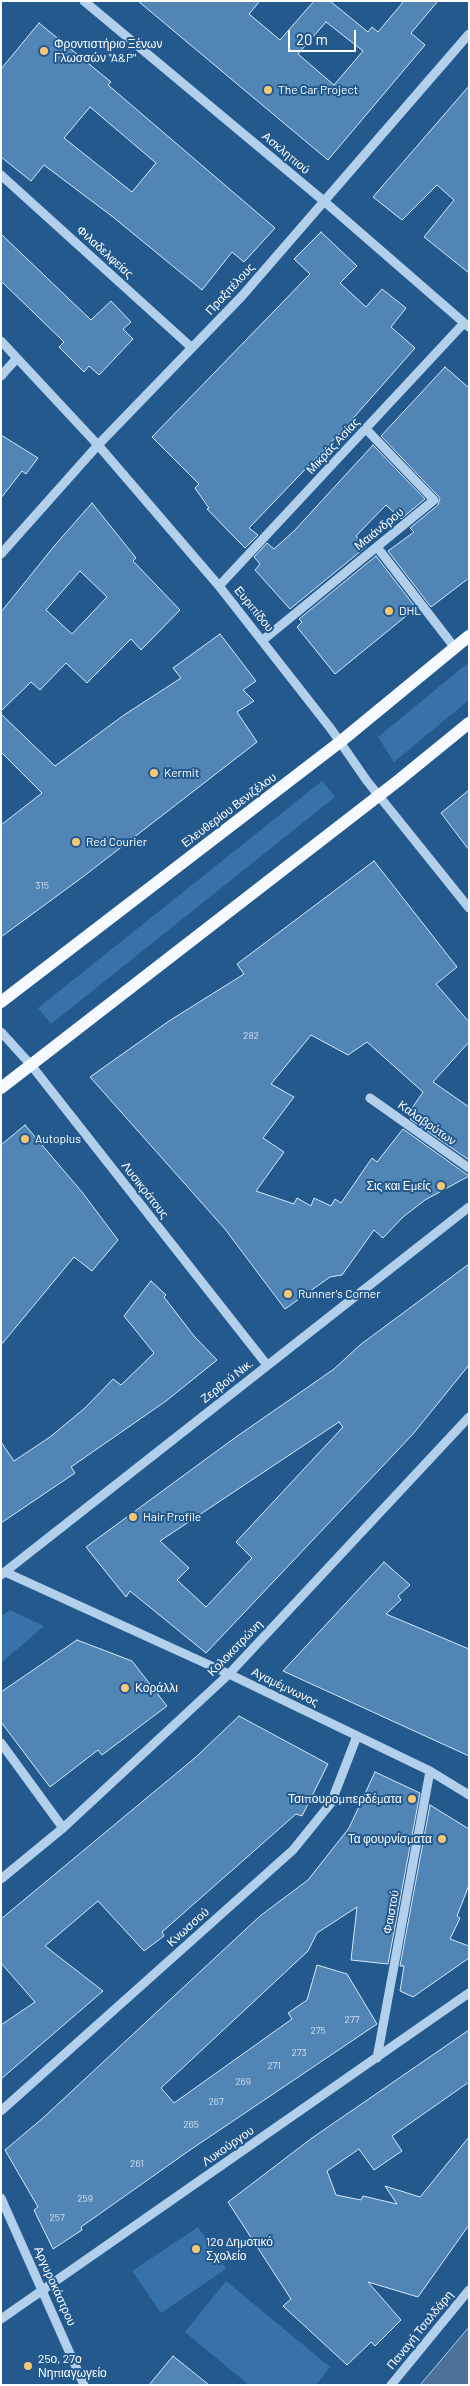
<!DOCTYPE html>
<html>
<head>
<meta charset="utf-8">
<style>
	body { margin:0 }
	#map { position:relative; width:470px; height:2386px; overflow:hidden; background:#23598d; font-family:Barlow,sans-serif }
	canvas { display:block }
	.frame { position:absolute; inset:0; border:2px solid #fff; pointer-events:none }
	.scale { position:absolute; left:288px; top:30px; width:68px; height:22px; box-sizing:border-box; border:2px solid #fff; border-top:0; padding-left:6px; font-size:15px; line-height:18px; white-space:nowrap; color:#fff; -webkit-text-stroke:4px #23598d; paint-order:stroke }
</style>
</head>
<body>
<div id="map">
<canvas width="470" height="2386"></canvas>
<div class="frame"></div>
<div class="scale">20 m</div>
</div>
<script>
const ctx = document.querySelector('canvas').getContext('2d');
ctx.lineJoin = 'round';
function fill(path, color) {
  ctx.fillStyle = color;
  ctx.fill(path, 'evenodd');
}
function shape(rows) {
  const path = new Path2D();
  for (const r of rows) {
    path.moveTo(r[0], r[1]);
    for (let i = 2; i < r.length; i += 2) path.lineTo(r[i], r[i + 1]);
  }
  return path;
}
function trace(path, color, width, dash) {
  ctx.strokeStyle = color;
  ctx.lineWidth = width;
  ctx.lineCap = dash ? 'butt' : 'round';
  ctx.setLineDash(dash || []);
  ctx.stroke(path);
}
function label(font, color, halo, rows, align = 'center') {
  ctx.font = font + ' Barlow,sans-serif';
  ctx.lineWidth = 4;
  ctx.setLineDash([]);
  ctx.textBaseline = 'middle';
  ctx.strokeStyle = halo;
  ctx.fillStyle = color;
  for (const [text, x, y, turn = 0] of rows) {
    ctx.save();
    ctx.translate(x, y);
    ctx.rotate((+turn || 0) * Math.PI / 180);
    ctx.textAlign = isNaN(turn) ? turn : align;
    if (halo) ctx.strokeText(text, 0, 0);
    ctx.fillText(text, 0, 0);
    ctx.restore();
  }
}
fill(shape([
	[469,662,469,700,394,762,378,737],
	[322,781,335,797,51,1024,38,1008],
	[10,1610,44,1626,1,1663,1,1616],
	[198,2227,226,2269,161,2313,132,2271],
	[226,2281,330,2367,316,2385,249,2385,185,2332]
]), '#3773aa');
const water = shape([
	[469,2327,469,2385,420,2385,469,2327]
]);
fill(water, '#4e7297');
trace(water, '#a6ccec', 1);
const building = shape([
	[138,1,260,1,249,14,280,40,314,1,330,1,368,32,372,27,378,32,404,1,438,1,411,33,425,45,328,160,138,1],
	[326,22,363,51,334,85,298,54,326,22],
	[39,23,111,82,108,85,275,228,244,262,232,252,202,290,113,217,44,165,31,181,1,157,1,69,39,23],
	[90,107,156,163,132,192,64,138,90,107],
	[469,86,469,273,424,237,454,200,437,185,402,220,373,197,469,86],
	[321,232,357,266,340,283,366,307,382,289,406,308,391,327,415,348,341,432,249,528,258,535,245,548,207,509,209,508,195,488,199,484,152,437,310,274,294,259,321,232],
	[1,234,91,320,111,301,131,322,123,329,133,339,99,375,89,366,84,372,59,347,64,342,1,281,1,234],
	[445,367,469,388,469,578,431,607,388,551,414,532,410,528,438,505,440,498,381,436,445,367],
	[1,435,38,458,26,474,22,471,1,498,1,435],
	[373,445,425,499,401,519,386,505,356,536,367,546,290,609,255,570,260,564,254,557,267,543,274,549,294,531,373,445],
	[92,503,136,558,133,561,180,610,141,650,131,639,87,683,66,663,40,690,31,682,1,711,1,612,55,545,92,503],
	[80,571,107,597,72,634,46,610,80,571],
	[376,556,416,608,335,674,297,627,302,622,299,619,376,556],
	[220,634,256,681,243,690,254,701,237,712,257,742,84,876,1,937,1,825,42,793,1,752,1,714,55,766,124,715,181,678,173,668,220,634],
	[469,790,469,850,441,813,469,790],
	[374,861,457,967,436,984,469,1022,469,1042,433,1082,469,1107,469,1160,410,1119,412,1117,408,1114,423,1092,367,1042,348,1055,311,1035,271,1084,294,1097,263,1138,284,1152,256,1191,294,1204,297,1198,311,1206,314,1198,331,1206,335,1199,341,1203,372,1158,377,1162,403,1129,469,1176,425,1200,403,1217,383,1238,374,1230,342,1275,330,1277,285,1309,225,1229,90,1077,169,1021,244,974,237,964,374,861],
	[25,1125,82,1192,118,1240,92,1271,74,1257,1,1345,1,1145,25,1125],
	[469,1264,469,1365,413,1434,206,1653,130,1591,126,1597,86,1547,236,1437,334,1369,360,1345,469,1264],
	[339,1422,343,1427,236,1542,252,1558,206,1607,177,1580,189,1568,160,1541,339,1422],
	[151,1281,166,1295,164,1297,194,1336,217,1360,166,1401,71,1467,75,1473,1,1523,1,1442,14,1461,50,1437,85,1408,113,1379,121,1385,154,1353,124,1316,151,1281],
	[384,1562,410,1585,398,1596,401,1600,386,1614,469,1649,469,1756,283,1671,384,1562],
	[77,1640,132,1661,167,1706,102,1755,98,1750,50,1787,1,1722,1,1692,77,1640],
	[239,1716,328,1764,302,1816,296,1814,162,1932,164,1936,144,1951,98,1901,45,1946,103,1991,1,2079,1,2025,35,2002,1,1963,1,1919,196,1757,239,1716],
	[375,1772,420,1793,388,1964,351,1960,357,1907,317,1933,308,1951,161,2088,174,2103,292,2019,288,2013,307,2000,317,1965,347,1974,377,2024,190,2150,81,2227,82,2230,53,2249,34,2210,38,2207,5,2150,43,2118,260,1916,308,1880,349,1828,375,1772],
	[430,1805,469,1829,469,1885,457,1916,460,1918,450,1939,469,1946,469,1958,413,1997,400,1991,404,1966,400,1966,430,1805],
	[469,2030,469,2082,392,2136,402,2151,374,2170,359,2149,327,2171,336,2195,361,2200,363,2196,397,2204,385,2186,420,2197,469,2137,469,2225,418,2297,368,2282,401,2320,375,2346,371,2342,347,2365,283,2306,291,2299,228,2202,312,2138,469,2030],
	[173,2356,209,2385,149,2385,173,2356]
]);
fill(building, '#5085b6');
trace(building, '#d7e8f8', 1);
trace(shape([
	[84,1,325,202,469,327],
	[1,175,191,347],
	[1,341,98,445,219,586,331,729,367,781,469,908],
	[1,376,17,358],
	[377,547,455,648],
	[1,554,98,445,242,296,469,34],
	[219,586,464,323],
	[263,640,434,500,366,429],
	[1,1032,31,1065,267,1365],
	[370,1098,469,1168],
	[5,1572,229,1674,430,1771,469,1795],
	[1,1575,469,1207],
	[1,1743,63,1828],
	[1,1879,63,1828,229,1674,469,1417],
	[377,2058,430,1771],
	[1,2111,293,1850,331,1803,357,1736],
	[1,2198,84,2385],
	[1,2319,469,1993],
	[391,2385,469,2290]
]), '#b2d0eb', 9);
trace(shape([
	[1,1002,340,742,469,636],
	[1,1088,399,780,469,723]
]), '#f6fafe', 12);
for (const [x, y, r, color] of [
	[44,51,5,"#f6c775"],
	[268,90,5,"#f6c775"],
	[389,611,5,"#f6c775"],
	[154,773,5,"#f6c775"],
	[76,842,5,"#f6c775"],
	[25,1139,5,"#f6c775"],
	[441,1186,5,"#f6c775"],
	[288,1294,5,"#f6c775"],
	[133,1517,5,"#f6c775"],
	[125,1688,5,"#f6c775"],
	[412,1799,5,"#f6c775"],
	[442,1839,5,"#f6c775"],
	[196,2249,5,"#f6c775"],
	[28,2366,5,"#f6c775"]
]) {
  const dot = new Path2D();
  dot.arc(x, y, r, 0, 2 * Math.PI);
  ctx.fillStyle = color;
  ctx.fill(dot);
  trace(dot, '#23598d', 2);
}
label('10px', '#d3e0ed', null, [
	["315",42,886],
	["282",251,1036],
	["277",352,2020],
	["275",318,2031],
	["273",299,2053],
	["271",274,2066],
	["269",243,2082],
	["267",216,2102],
	["265",191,2125],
	["261",137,2164],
	["259",85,2199],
	["257",57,2218]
]);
label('12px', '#fff', '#23598d', [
	["Φροντιστήριο Ξένων",54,44],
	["Γλωσσών \"A&P\"",54,58],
	["The Car Project",278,90],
	["DHL",399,611],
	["Kermit",164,773],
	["Red Courier",86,842],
	["Autoplus",35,1139],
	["Σις και Εμείς",431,1186,"right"],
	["Runner's Corner",298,1294],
	["Hair Profile",143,1517],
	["Κοράλλι",135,1688],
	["Τσιπουρομπερδέματα",402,1799,"right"],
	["Τα φουρνίσματα",432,1839,"right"],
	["12ο Δημοτικό",206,2242],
	["Σχολείο",206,2256],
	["25ο, 27ο",38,2359],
	["Νηπιαγωγείο",38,2373]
], 'left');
label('12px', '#fff', '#23598d', [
	["Ασκληπιού",286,153,40],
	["Φιλαδελφείας",105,252,42],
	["Πραξιτέλους",230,289,-47],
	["Μικράς Ασίας",333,446,-47],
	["Μαιάνδρου",379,529,-39],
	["Ευριπίδου",254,609,51],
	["Ελευθερίου Βενιζέλου",229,810,-37],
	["Καλαβρύτων",427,1123,35],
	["Λυσικράτους",145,1190,52],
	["Ζερβού Νικ.",227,1381,-38],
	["Κολοκοτρώνη",235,1648,-46],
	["Αγαμέμνωνος",285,1687,26],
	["Φαιστού",391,1912,-80],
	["Κνωσσού",188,1927,-42],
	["Λυκούργου",228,2146,-35],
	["Αργυροκάστρου",55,2286,66],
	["Παναγή Τσαλδάρη",420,2330,-51]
]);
</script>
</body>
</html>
